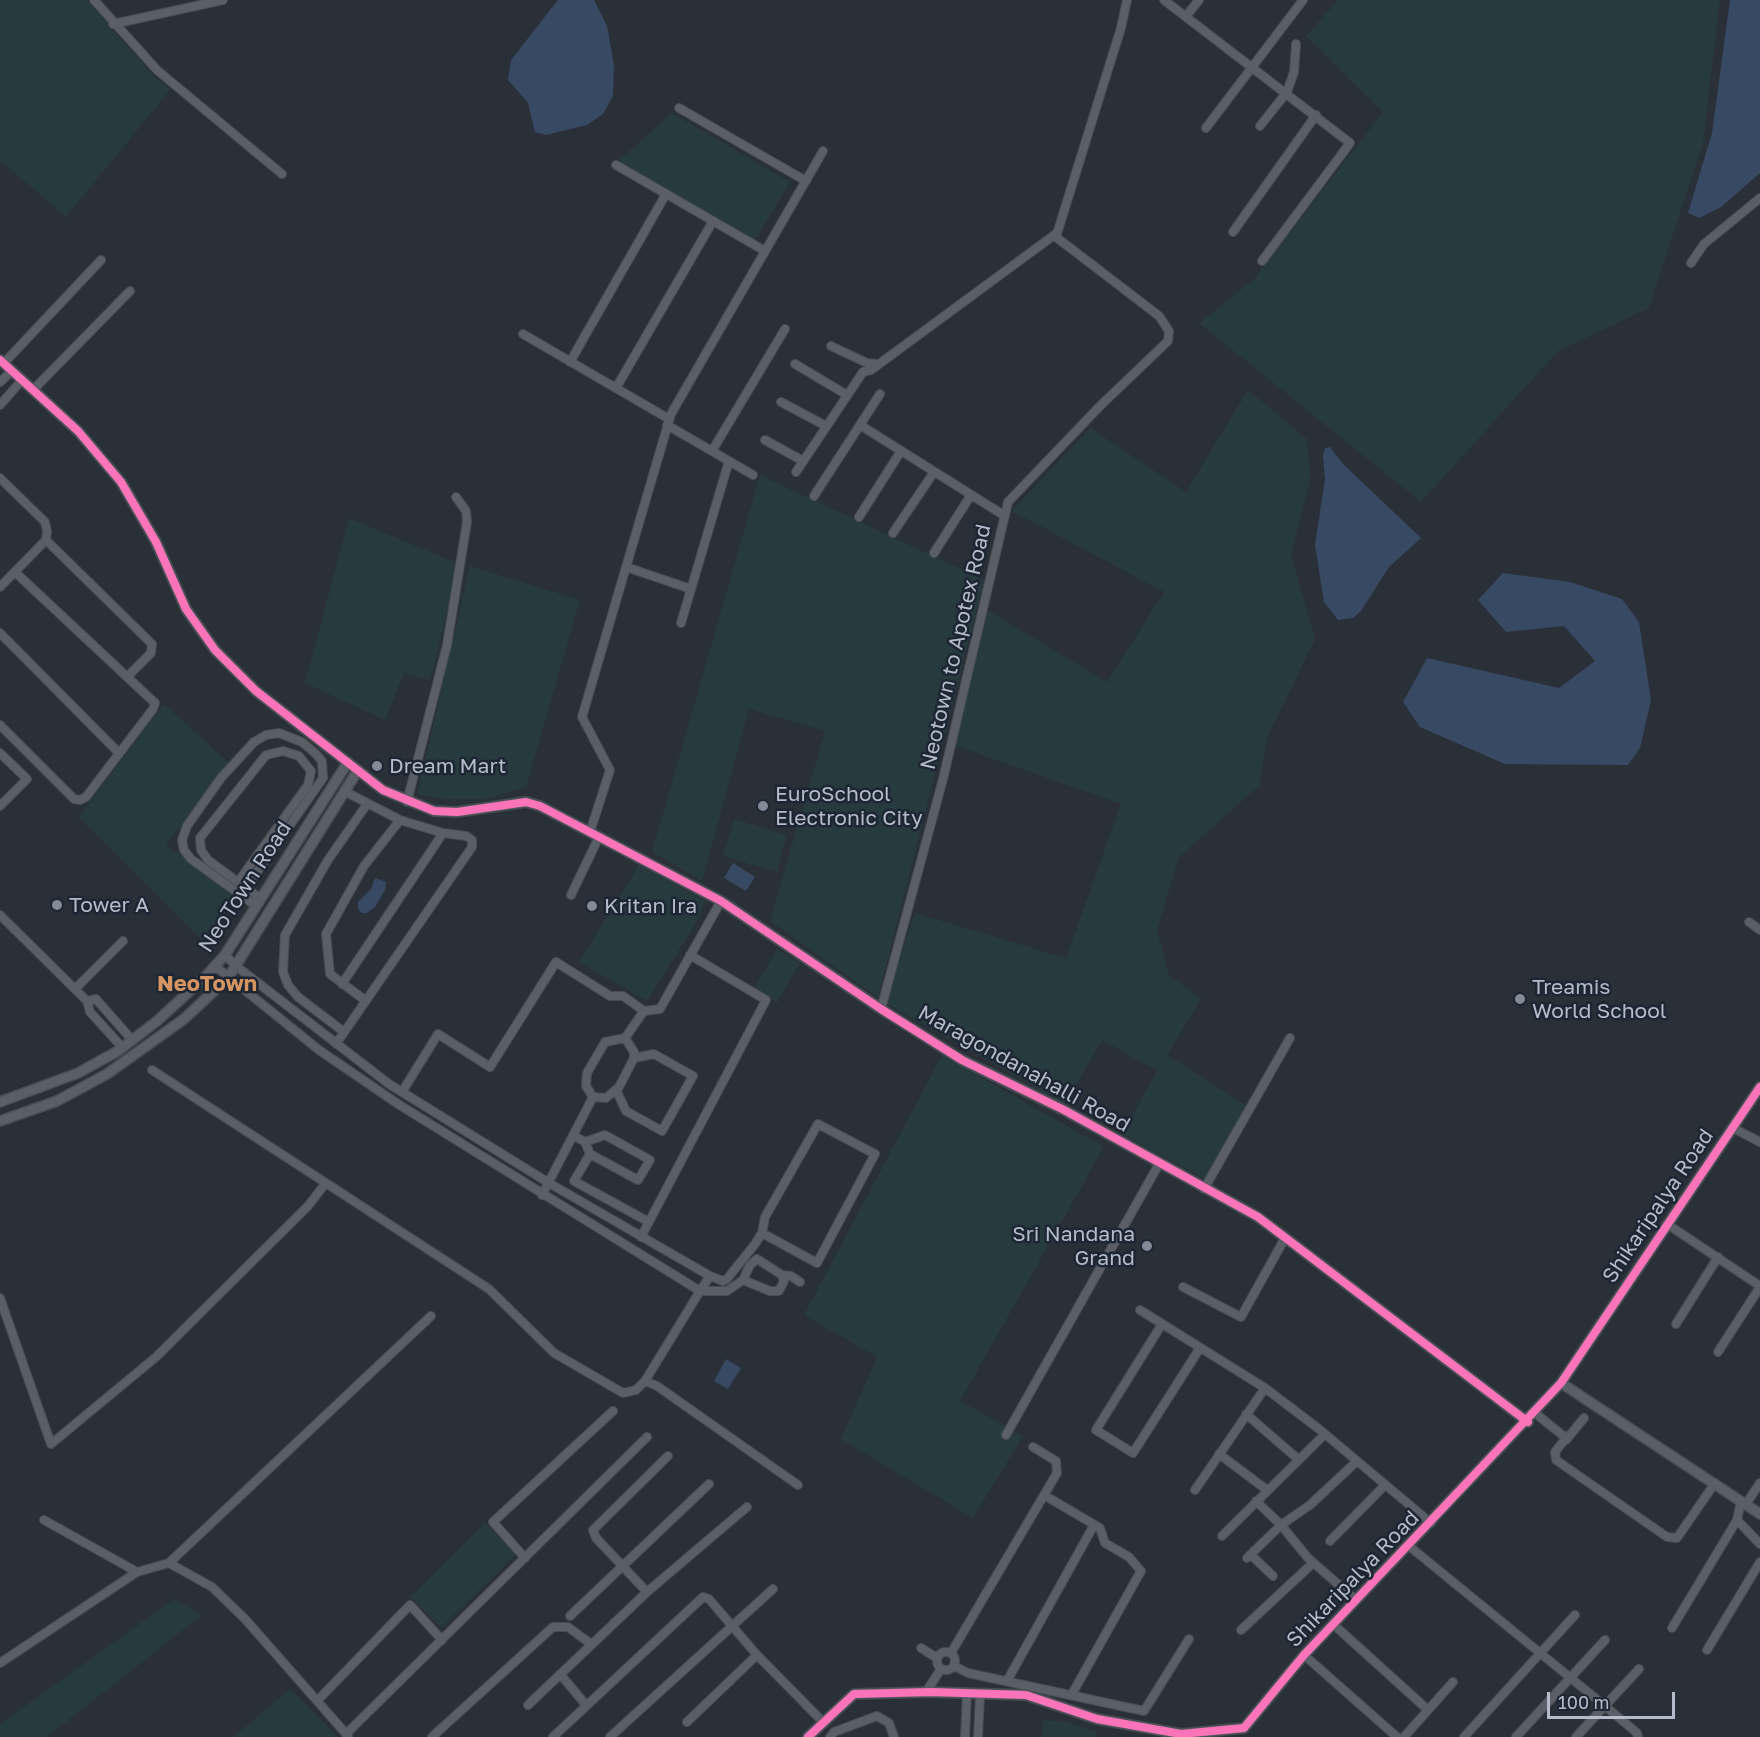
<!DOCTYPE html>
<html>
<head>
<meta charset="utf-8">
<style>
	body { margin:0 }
	#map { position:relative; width:1760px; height:1737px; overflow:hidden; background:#2a3038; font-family:"Golos Text",sans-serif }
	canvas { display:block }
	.scale { position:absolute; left:1547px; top:1692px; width:128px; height:27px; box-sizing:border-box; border:3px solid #b4bcc9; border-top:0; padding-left:8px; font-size:18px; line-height:21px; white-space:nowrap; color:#b4bcc9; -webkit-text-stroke:4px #1d2633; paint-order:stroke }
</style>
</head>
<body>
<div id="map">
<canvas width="1760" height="1737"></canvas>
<div class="scale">100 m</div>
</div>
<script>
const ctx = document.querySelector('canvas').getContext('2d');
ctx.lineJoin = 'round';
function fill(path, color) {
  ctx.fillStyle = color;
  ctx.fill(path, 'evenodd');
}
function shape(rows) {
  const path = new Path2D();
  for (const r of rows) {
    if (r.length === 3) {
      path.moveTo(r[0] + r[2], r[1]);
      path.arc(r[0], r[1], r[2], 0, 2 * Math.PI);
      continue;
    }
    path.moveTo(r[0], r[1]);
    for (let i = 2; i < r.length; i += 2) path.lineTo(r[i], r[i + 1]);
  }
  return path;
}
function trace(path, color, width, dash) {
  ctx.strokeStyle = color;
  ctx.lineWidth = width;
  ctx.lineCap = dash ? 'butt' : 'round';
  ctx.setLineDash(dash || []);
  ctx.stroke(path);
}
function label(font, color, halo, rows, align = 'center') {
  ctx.font = font + ' "Golos Text",sans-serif';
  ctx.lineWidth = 5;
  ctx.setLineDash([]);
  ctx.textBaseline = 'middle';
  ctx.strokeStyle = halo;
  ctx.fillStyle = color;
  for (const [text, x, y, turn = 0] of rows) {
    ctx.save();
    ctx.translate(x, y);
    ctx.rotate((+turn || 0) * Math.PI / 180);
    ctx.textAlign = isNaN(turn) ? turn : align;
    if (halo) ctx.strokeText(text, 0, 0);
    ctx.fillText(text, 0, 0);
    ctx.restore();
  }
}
fill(shape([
	[0,0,87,0,149,71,170,90,66,217,0,160],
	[1338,0,1720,0,1703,143,1649,308,1558,351,1421,502,1199,323,1254,279,1383,112,1306,36],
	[672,113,790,182,754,241,617,162],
	[1248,390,1306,438,1311,476,1291,555,1315,639,1267,738,1259,786,1179,857,1157,930,1169,975,1201,999,1167,1055,1247,1106,1205,1179,1122,1134,1157,1071,1102,1040,1065,1104,885,1003,915,913,1066,958,1121,804,954,745,987,610,1107,682,1164,592,1012,511,1090,428,1186,492],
	[760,475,984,580,878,998,770,921,825,731,749,709,702,881,652,852],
	[349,518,459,564,430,680,404,673,385,720,305,683],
	[470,566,580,600,526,787,486,799,444,799,417,794],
	[164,704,229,763,166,845,238,895,204,942,78,817],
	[734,819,787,835,777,872,723,856],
	[639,865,705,901,696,923,647,1001,579,962],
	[777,949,800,963,777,1003,754,989],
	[942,1055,1104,1147,960,1401,1023,1436,973,1518,841,1439,877,1357,804,1315],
	[485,1523,516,1554,441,1628,410,1597],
	[174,1599,202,1615,47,1737,0,1737,0,1724],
	[290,1689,338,1737,233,1737],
	[1043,1720,1066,1722,1096,1731,1096,1737,1042,1737]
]), '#273a3e');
fill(shape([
	[558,0,594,0,607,26,614,65,613,96,603,114,587,125,546,135,535,132,528,103,508,80,511,60],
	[1730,0,1760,0,1760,173,1721,207,1699,218,1688,213,1712,133],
	[1330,447,1343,464,1421,538,1389,567,1361,611,1353,618,1338,620,1324,602,1315,545,1325,479,1323,456,1325,448],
	[1503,573,1570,582,1622,599,1639,622,1651,700,1640,748,1628,765,1505,764,1420,727,1403,702,1427,658,1559,688,1595,661,1564,626,1506,632,1478,600],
	[733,863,755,877,746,891,724,878],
	[375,878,386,882,385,890,375,907,367,913,362,913,358,909,358,902,371,889],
	[726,1359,741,1368,728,1389,714,1381]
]), '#384963');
const minor = shape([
	[94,0,157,70,282,174],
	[1164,0,1350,143,1262,261],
	[1186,16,1199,0],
	[113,24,223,0],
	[679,108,806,181],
	[1260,126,1287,92,1294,72,1296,44],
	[1206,128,1303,0],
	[616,165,765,251],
	[1233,232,1316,115],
	[1691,263,1704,244,1760,198],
	[523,334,669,419],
	[831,346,867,363,878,364],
	[570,362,666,194],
	[4,363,101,260],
	[795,364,847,395],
	[0,382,12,371],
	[616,388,713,221],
	[33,390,130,291],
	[781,402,826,426],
	[0,405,22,380],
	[667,425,753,475],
	[860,425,1005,516],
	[765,440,803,461],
	[712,451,785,329],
	[796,472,863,372,871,370,1057,233],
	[0,478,45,522,47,531,46,540,0,587],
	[814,496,880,394],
	[859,517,901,451],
	[893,533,934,472],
	[46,540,152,644,151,653,128,676],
	[934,553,971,495],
	[626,567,691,589],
	[681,623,729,461],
	[0,633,119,753],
	[0,725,74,799,80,800,86,797,153,709,155,703,16,573],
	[0,753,27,779,0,806],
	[407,802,447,645,467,522,466,511,456,497],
	[590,832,610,770,582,717,671,414,823,151],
	[238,882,308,785,311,771,299,756,283,751,266,755,200,838,201,850,208,860,261,899],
	[246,888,323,778,322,761,316,754,302,742,279,733,266,735,254,742,221,778,187,826,182,840,184,850,191,859,256,906],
	[571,895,599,837],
	[0,915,87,1001],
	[1749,922,1760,930],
	[215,966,319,1050,398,1104,700,1291,710,1276,549,1183,389,1084,236,966,225,955],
	[342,984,443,833,400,820,344,791],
	[75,989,123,941],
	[366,1001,330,974,326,934,364,866,400,820],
	[881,1009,943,779,1008,502,1101,405,1168,341,1169,331,1159,316,1056,237,1121,28,1127,0],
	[344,1032,298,997,288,985,283,972,285,935,328,860,367,804],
	[625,1038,634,1052,634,1058,619,1087,606,1098,593,1097,586,1086,587,1073,605,1042,625,1038,644,1011,660,1009,721,901],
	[336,1044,472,847,472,840,466,836,443,833],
	[122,1047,90,1012,87,1001,96,999,132,1040],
	[152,1070,489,1289,554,1353,623,1393,636,1390,645,1381,700,1291,727,1291,743,1280],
	[402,1092,438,1034,490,1067,556,962,610,996,623,996,644,1011],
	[617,1092,626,1111,662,1131,693,1076,654,1054,634,1058],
	[1733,1128,1760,1142],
	[573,1135,585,1142,590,1154],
	[585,1142,605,1135,650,1160,638,1180,590,1154,574,1181,649,1222],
	[1204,1189,1290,1038],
	[542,1195,593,1097],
	[1667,1224,1760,1286],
	[641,1237,766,1000,690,955],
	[757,1259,782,1275,784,1281,779,1291,770,1291,743,1280,750,1265,757,1259],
	[782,1275,791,1276,800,1282],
	[710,1276,723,1281,727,1279,755,1244,762,1233,765,1217,818,1124,875,1154,817,1263,762,1233],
	[1183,1287,1241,1317,1285,1238],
	[0,1298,51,1444,156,1357,308,1206,325,1184],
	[1140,1310,1265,1388,1319,1429,1431,1523],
	[1162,1324,1096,1430,1133,1453,1200,1348],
	[1676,1324,1718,1257],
	[1718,1352,1760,1287],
	[645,1381,657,1386,798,1485],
	[1535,1413,1566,1438,1555,1452,1556,1460,1667,1537,1677,1538,1715,1483],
	[1246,1414,1299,1460],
	[1006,1435,1159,1164],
	[1566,1440,1584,1418],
	[1219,1454,1267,1490],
	[1195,1490,1265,1388],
	[1044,1495,1100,1528,1105,1543,1129,1557,1141,1571,1072,1694],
	[1256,1501,1281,1525,1310,1505,1357,1461],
	[1746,1504,1760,1483],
	[44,1520,137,1572,169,1563,212,1587,245,1619,348,1736],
	[1737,1520,1760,1544],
	[1222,1536,1325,1434],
	[1330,1541,1385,1485],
	[1409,1546,1605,1706,1637,1733,1638,1737],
	[1251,1555,1273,1576],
	[525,1558,493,1522,613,1411],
	[1247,1558,1281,1525,1308,1558,1356,1600],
	[169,1563,431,1316],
	[647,1592,596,1538,593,1530,668,1456],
	[570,1616,709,1484],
	[1333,1624,1428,1710],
	[1672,1628,1737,1520,1741,1501],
	[1241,1630,1313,1563],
	[921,1648,937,1658],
	[1707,1650,1760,1562],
	[946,1661,9],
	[951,1653,1057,1473,1056,1461,1033,1447],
	[1304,1655,1397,1737],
	[0,1663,137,1572],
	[954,1666,968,1673,1144,1711,1189,1639],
	[560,1674,586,1705],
	[1007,1681,1094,1525],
	[926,1692,941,1669],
	[317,1701,410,1605,442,1640],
	[528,1705,647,1592,747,1507],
	[687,1722,757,1655],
	[346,1734,647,1437],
	[432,1737,553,1627,568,1627,591,1644],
	[553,1737,703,1597,709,1599,757,1655,823,1722],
	[610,1737,773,1589],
	[830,1737,834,1732,877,1716,889,1723,894,1737],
	[965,1737,967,1693],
	[978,1737,980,1694],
	[1404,1737,1453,1682],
	[1464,1737,1575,1615],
	[1516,1737,1605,1640],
	[1576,1737,1639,1669]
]);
const tertiary = shape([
	[0,360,78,431,121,482,156,542,186,609,215,650,256,691,383,790,434,811,457,812,526,802,540,806,721,901,881,1009,962,1060,1064,1110,1258,1217,1528,1422],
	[0,1102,78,1073,118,1051,157,1021,205,977,225,955,348,762],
	[0,1121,57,1101,107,1074,184,1019,228,978,358,770],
	[1561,1383,1760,1514],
	[808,1737,854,1694,931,1692,1026,1695,1097,1719,1181,1734,1244,1728,1304,1655,1561,1383,1760,1087]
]);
trace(minor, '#484c53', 10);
trace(tertiary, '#484c53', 12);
trace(minor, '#5a5e66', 8);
trace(tertiary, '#5a5e66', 9);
trace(shape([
	[0,360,78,431,121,482,156,542,186,609,215,650,256,691,383,790,434,811,457,812,526,802,540,806,721,901,881,1009,962,1060,1064,1110,1258,1217,1528,1422],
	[808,1737,854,1694,931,1692,1026,1695,1097,1719,1181,1734,1244,1728,1304,1655,1561,1383,1760,1087]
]), '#fb73b8', 8);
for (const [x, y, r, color] of [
	[377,766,6,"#848b96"],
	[763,806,6,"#848b96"],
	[57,905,6,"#848b96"],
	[592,906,6,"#848b96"],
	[1520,999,6,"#848b96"],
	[1147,1246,6,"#848b96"]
]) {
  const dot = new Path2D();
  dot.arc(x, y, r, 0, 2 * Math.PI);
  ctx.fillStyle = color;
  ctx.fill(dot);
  trace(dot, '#1d2633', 2);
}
label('21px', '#b4bcc9', '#1d2633', [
	["Neotown to Apotex Road",956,647,-77],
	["NeoTown Road",245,887,-57],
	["Maragondanahalli Road",1024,1069,29],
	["Shikaripalya Road",1658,1206,-56],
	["Shikaripalya Road",1353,1579,-46]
]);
label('21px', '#b4bcc9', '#1d2633', [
	["Dream Mart",389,766],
	["EuroSchool",775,794],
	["Electronic City",775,818],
	["Tower A",69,905],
	["Kritan Ira",604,906],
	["Treamis",1532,987],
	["World School",1532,1011],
	["Sri Nandana",1135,1234,"right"],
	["Grand",1135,1258,"right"]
], 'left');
label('bold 22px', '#d59563', '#1d2633', [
	["NeoTown",207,984]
]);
</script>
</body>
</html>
